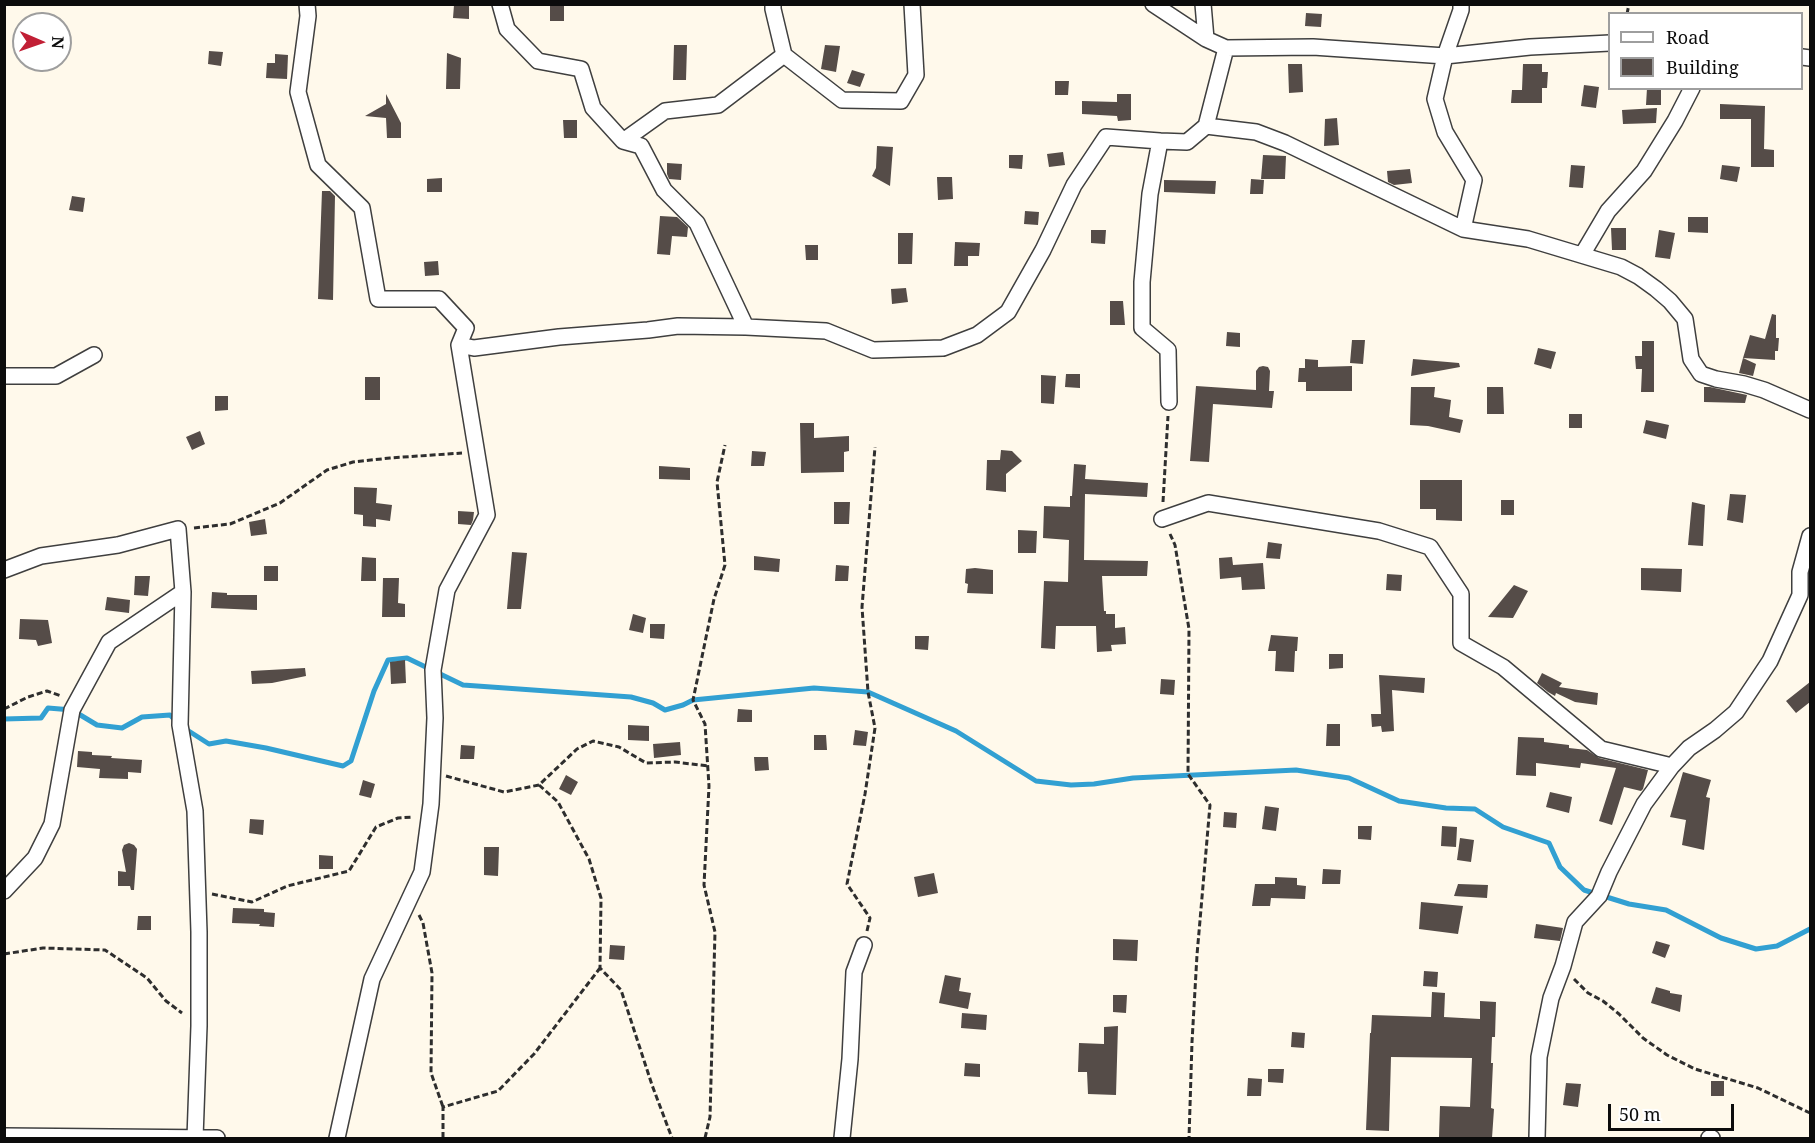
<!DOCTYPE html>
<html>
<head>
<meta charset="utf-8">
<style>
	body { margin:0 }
	#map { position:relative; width:1815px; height:1143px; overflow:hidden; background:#fff9eb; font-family:"Noto Serif",serif }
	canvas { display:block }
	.frame { position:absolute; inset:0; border:6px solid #0c0c0c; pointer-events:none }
	.legend { position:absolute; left:1608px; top:12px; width:195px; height:78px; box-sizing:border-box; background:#fff; border:2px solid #9e9e9e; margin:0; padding:8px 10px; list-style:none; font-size:18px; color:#0c0c0c }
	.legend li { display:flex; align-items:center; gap:12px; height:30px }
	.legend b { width:30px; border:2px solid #9e9e9e }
	.north { position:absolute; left:12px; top:12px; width:60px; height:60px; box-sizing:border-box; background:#fff; border:2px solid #9e9e9e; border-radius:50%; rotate:92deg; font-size:16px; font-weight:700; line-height:24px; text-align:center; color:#0c0c0c }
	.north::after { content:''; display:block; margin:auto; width:21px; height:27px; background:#c11f35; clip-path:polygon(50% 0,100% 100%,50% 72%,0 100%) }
	.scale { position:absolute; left:1608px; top:1104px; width:126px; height:27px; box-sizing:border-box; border:3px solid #0c0c0c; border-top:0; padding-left:8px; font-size:18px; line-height:21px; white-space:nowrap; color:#0c0c0c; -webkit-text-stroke:4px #fff; paint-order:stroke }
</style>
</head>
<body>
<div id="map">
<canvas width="1815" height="1143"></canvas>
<div class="frame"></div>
<ul class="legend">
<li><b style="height:8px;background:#fff"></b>Road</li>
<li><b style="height:16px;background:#554c48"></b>Building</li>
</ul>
<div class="north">N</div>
<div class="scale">50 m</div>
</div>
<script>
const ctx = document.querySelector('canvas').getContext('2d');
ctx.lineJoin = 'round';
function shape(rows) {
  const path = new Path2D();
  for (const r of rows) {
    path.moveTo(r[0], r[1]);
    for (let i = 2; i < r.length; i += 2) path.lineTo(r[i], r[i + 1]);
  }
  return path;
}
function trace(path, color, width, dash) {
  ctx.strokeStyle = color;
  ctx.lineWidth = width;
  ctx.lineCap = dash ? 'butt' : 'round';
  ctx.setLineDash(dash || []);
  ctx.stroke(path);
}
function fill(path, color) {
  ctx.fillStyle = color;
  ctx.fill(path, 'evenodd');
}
trace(shape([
	[4,719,41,718,48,708,72,710,97,725,122,728,142,717,170,715,177,722],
	[184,728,209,744,226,741,266,748,343,766,351,761,374,691,388,660,407,658,463,685,631,697,653,703,665,710,683,705,693,700,814,688,868,692,956,731,1036,781,1071,785,1094,784,1133,778,1296,770,1349,778,1399,801,1446,808,1475,809,1503,827,1549,843,1560,867,1584,890,1629,904,1666,910,1721,938,1756,949,1777,946,1810,929]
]), '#32a0d2', 5);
fill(shape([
	[550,4,564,4,564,21,550,21],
	[454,5,469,6,469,19,453,18],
	[1306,13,1322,14,1321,27,1305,26],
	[674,45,687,45,686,80,673,80],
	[825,45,840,46,836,72,821,69],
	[209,51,223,52,221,66,208,64],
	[447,53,461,58,460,89,446,89],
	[275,54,288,55,287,79,266,78,267,63,275,63],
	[1288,64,1302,64,1303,92,1289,93],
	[1523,64,1542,64,1542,72,1548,72,1547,88,1542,88,1542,103,1511,103,1512,90,1522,90],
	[852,70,865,74,860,87,847,83],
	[1055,81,1069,81,1068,95,1055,95],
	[1584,85,1599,87,1596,108,1581,106],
	[1647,88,1661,88,1661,105,1646,105],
	[386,94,401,123,401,138,387,138,386,118,365,116,386,104],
	[1117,94,1131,94,1131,120,1118,121,1117,116,1082,114,1082,101,1117,102],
	[1720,104,1765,106,1764,149,1774,150,1774,167,1751,167,1751,119,1720,119],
	[1657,108,1656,123,1623,124,1622,110],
	[1337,118,1339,145,1324,146,1325,119],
	[563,120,577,120,577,138,564,138],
	[877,146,893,147,890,186,872,176,876,168],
	[1063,152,1065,165,1049,167,1047,154],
	[1009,155,1023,155,1022,169,1009,168],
	[1263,155,1286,156,1285,179,1261,179],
	[667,163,682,164,681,180,669,179,667,174],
	[1571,165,1585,166,1583,188,1569,187],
	[1722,165,1740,167,1737,182,1720,179],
	[1410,169,1412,183,1394,185,1388,182,1387,171],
	[937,177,952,177,953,199,938,200],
	[442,178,442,192,427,192,427,179],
	[1251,179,1264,180,1263,194,1250,194],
	[1164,180,1216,181,1215,194,1164,192],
	[322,191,330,191,335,196,333,300,318,299],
	[72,196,85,198,83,212,69,210],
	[1025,211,1039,212,1038,225,1024,224],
	[660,216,677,217,688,227,687,237,672,236,670,255,657,254],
	[1688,217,1708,217,1708,233,1688,232],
	[1611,228,1626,228,1626,250,1612,250],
	[1091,230,1106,230,1105,244,1091,243],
	[1659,230,1675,233,1670,259,1655,257],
	[898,233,913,233,912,264,898,264],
	[955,242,980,243,979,256,968,256,968,266,954,266],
	[805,245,818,245,818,260,806,260],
	[438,261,439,275,425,276,424,262],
	[906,288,908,302,892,304,891,289],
	[1110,301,1123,301,1125,325,1110,325],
	[1772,314,1776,315,1776,338,1779,338,1778,351,1775,351,1775,360,1743,358,1750,335,1765,339],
	[1227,332,1240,333,1240,347,1226,346],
	[1352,340,1365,340,1363,364,1350,363],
	[1642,341,1654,341,1654,392,1641,392,1642,369,1636,369,1635,356,1642,356],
	[1538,348,1556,352,1551,369,1534,364],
	[1743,358,1756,364,1753,376,1739,373],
	[1305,359,1318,360,1318,367,1352,366,1352,391,1306,391,1306,382,1298,382,1299,368,1305,368],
	[1413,359,1459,363,1460,367,1411,376],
	[1263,366,1268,367,1270,371,1269,391,1274,391,1272,408,1213,404,1209,462,1190,461,1196,386,1256,390,1256,371,1259,367],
	[1066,374,1080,374,1080,388,1065,387],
	[1041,375,1056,376,1054,404,1041,403],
	[365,377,380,377,380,400,365,400],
	[1411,387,1435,387,1434,397,1451,400,1449,417,1463,420,1460,433,1428,426,1410,425],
	[1487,387,1503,387,1504,414,1487,414],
	[1704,387,1710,387,1747,395,1745,403,1704,402],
	[215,396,228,396,228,410,215,411],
	[1569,414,1582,414,1582,428,1569,428],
	[1646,420,1669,425,1666,439,1643,433],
	[800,423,814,423,814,438,849,436,849,451,844,452,844,472,801,473],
	[200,431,205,444,192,450,186,437],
	[1001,450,1012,451,1022,461,1006,474,1006,492,986,490,987,460,1000,460],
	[752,451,766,452,764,466,751,466],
	[1074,464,1086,465,1085,479,1148,483,1147,497,1085,494,1084,560,1148,561,1147,576,1102,576,1104,611,1106,611,1106,614,1115,614,1115,628,1125,627,1126,644,1111,645,1112,651,1097,652,1096,626,1056,626,1055,649,1041,648,1044,581,1068,582,1069,540,1043,538,1044,506,1070,507,1070,496,1072,496],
	[659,466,690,468,690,480,659,479],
	[1420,480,1462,480,1462,521,1436,520,1436,509,1420,509],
	[354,487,377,488,376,503,392,505,390,521,376,519,376,527,363,526,363,515,354,514],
	[1730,494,1746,495,1743,523,1727,520],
	[1501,500,1514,500,1514,515,1501,515],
	[834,502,850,502,849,524,834,524],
	[1692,502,1705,505,1703,546,1688,545],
	[458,511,474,512,473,520,471,525,458,524],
	[265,519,267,534,251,536,249,522],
	[1018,530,1037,531,1036,553,1018,553],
	[1268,542,1282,544,1280,559,1266,558],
	[512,552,527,553,521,609,507,609],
	[754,556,780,559,779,572,754,570],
	[362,557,376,558,376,581,361,581],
	[1232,557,1233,565,1263,563,1265,589,1242,590,1241,577,1220,579,1219,558],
	[836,565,849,566,848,581,835,581],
	[264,566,278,566,278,581,264,581],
	[975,568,993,570,993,594,967,593,968,584,965,583,966,569],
	[1641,568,1682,569,1681,592,1641,590],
	[1387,574,1402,575,1401,591,1386,590],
	[135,576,150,576,148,596,134,595],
	[383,578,399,578,398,603,405,604,405,617,382,617],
	[1514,585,1528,591,1513,618,1488,617],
	[212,592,227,593,227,595,257,595,257,610,211,608],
	[107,597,130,600,129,613,105,610],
	[633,614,646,618,643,633,629,630],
	[20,619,48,620,52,643,38,646,36,640,19,639],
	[650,624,665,624,664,639,650,638],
	[1271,635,1298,637,1297,651,1295,651,1294,672,1275,671,1276,651,1268,651],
	[915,636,929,636,928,650,915,649],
	[1329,654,1343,654,1343,668,1329,669],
	[405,660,406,683,391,684,390,662],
	[305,668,306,676,272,683,252,684,251,671],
	[1542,673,1562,683,1559,687,1598,693,1597,705,1575,702,1556,693,1555,696,1548,692,1537,683],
	[1379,675,1425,678,1424,693,1392,690,1394,731,1382,732,1381,726,1372,727,1371,714,1381,714],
	[1161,679,1175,680,1174,695,1160,694],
	[1810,682,1810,702,1796,713,1786,701],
	[738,709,752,710,752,722,737,722],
	[1327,724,1340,724,1340,746,1326,746],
	[628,725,649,726,649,741,628,740],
	[855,730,868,732,866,746,853,745],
	[814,735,826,735,827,750,814,750],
	[1518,737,1544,738,1544,742,1569,745,1569,748,1587,750,1599,758,1648,770,1643,789,1641,791,1624,787,1612,825,1599,821,1616,768,1581,763,1580,768,1536,763,1536,776,1516,775],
	[680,742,681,755,654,758,653,744],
	[461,745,475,746,474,759,460,759],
	[78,751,92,752,92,755,112,756,111,758,142,760,141,773,128,772,128,779,99,778,100,769,77,767],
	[754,757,768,757,769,770,755,771],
	[1683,772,1711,780,1706,797,1710,798,1704,850,1682,845,1686,820,1670,817],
	[566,775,578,782,571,795,559,789],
	[363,780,375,784,371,798,359,795],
	[1550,792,1572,797,1569,813,1546,807],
	[1265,806,1279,808,1276,831,1262,829],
	[1224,812,1237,813,1236,828,1223,827],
	[250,819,264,820,263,835,249,833],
	[1358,826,1372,826,1371,840,1358,839],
	[1442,826,1457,827,1456,847,1441,846],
	[1460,838,1474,840,1471,862,1457,860],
	[129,843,134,845,137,849,134,890,131,890,130,886,118,886,118,871,126,872,122,850,124,845],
	[484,847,499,847,498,876,484,875],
	[319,855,333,856,333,869,319,869],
	[1323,869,1341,870,1340,884,1322,884],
	[934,873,938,893,918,897,914,877],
	[1275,877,1297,878,1297,885,1306,886,1305,899,1271,898,1270,906,1252,906,1255,884,1275,884],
	[1458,884,1488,885,1487,898,1454,896],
	[1421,902,1463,906,1458,934,1419,929],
	[233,908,264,909,264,912,275,913,274,927,259,926,260,924,232,923],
	[138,916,151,916,151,930,137,930],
	[1536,924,1563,928,1560,941,1534,938],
	[1113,939,1138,940,1137,961,1113,960],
	[1656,941,1670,945,1665,958,1652,953],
	[610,945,625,946,624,960,609,959],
	[1424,971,1438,972,1437,987,1423,986],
	[945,975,961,978,959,991,971,993,968,1009,939,1003],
	[1656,987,1670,991,1670,993,1682,995,1680,1012,1651,1003],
	[1432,992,1445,993,1444,1017,1480,1019,1480,1001,1496,1002,1495,1037,1492,1037,1491,1063,1493,1063,1491,1108,1494,1109,1492,1138,1439,1137,1440,1106,1470,1107,1472,1058,1391,1057,1389,1131,1366,1130,1370,1033,1371,1033,1372,1015,1431,1017],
	[1113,995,1127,995,1126,1013,1113,1012],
	[962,1013,987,1015,986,1030,961,1028],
	[1118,1026,1116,1095,1088,1094,1087,1072,1078,1072,1079,1043,1104,1044,1104,1027],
	[1292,1032,1305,1033,1304,1048,1291,1047],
	[965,1063,980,1064,980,1077,964,1076],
	[1268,1069,1284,1069,1283,1083,1268,1082],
	[1248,1078,1262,1079,1261,1096,1247,1096],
	[1711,1081,1724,1081,1724,1096,1711,1096],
	[1566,1083,1581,1084,1578,1107,1563,1105]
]), '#554c48');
const street = shape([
	[307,4,308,16,298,92,318,165,362,208,378,299,439,299,466,328,459,345,474,348,559,337,648,330,678,326,746,327,826,331,873,350,943,348,977,335,1008,312,1043,250,1074,185,1106,137,1160,141],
	[500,4,507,29,538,61,581,69,593,108,623,141,641,146,664,190,697,223,746,327],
	[773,4,773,9,784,55],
	[1153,4,1206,39,1226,48,1206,126,1256,132,1285,143,1463,229,1528,239,1621,267,1638,276,1656,289,1670,301,1685,319,1691,359,1701,374,1716,379,1744,384,1764,390,1810,410],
	[1203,4,1206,39],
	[1461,4,1461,10,1445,56,1435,99,1445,132,1474,180,1463,229],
	[1226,48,1313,47,1445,56,1530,47,1610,43],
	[1802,57,1810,58],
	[623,141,665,111,718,105,784,55,842,100,901,101,916,75,912,4],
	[1582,255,1608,211,1644,171,1675,121,1692,88],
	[4,376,56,376,94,355],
	[1169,402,1168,350,1142,328,1142,282,1150,194,1160,141,1187,142,1206,126],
	[1162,519,1208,503,1379,531,1430,547,1461,594,1461,643,1503,667,1601,749,1672,766],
	[4,570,41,556,118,545,178,529,183,592,180,725,195,811,199,932,199,1026,195,1138],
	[4,891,35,858,52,824,72,710,109,642,183,592],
	[4,1136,217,1138],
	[337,1138,372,979,422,872,431,804,435,718,433,670,447,590,487,515,459,345],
	[842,1138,850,1059,854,972,864,945],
	[1537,1138,1539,1057,1551,998,1563,966,1575,922,1599,896,1609,872,1644,804,1672,766,1689,748,1715,730,1736,712,1770,661,1800,595,1800,572,1810,536],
	[1709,1138,1712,1138]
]);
trace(street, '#3f3f3f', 18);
trace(shape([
	[1627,14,1629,4],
	[1163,502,1168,416],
	[194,528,230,524,280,503,327,470,353,462,390,458,462,453],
	[1170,534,1175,545,1189,629,1188,774,1210,805,1197,955,1192,1042,1189,1138],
	[4,709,28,697,47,691,61,696],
	[446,776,504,792,539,785,577,749,593,741,619,747,646,763,675,762,708,766],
	[539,785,558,802,589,859,601,898,600,968,621,990,652,1085,672,1138],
	[212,894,252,902,287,886,349,871,376,827,398,818,413,817],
	[419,915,423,923,432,973,431,1073,443,1107],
	[867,931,870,918,847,884,865,794,875,728,868,692,862,607,875,447],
	[4,954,43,948,105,950,147,978,166,1001,182,1013],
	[1574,979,1588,993,1603,1001,1619,1014,1643,1038,1667,1055,1695,1069,1758,1088,1810,1113],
	[443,1138,443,1107,498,1091,534,1054,600,968],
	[705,1138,710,1117,715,932,704,885,709,786,705,724,693,700,714,599,725,565,717,482,725,445]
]), '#2e2e2e', 3, [6, 3]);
trace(street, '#fff', 15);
</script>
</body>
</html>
